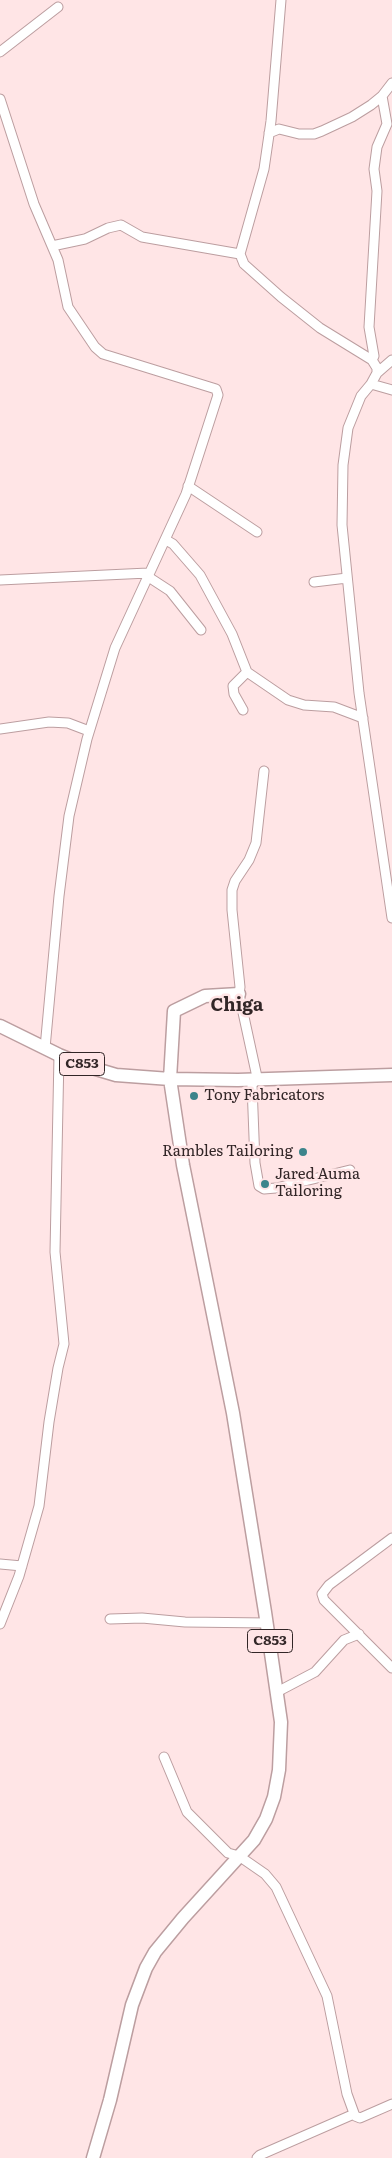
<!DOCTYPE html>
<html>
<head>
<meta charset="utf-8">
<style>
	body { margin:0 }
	canvas { display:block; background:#ffe5e6 }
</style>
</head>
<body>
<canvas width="392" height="2158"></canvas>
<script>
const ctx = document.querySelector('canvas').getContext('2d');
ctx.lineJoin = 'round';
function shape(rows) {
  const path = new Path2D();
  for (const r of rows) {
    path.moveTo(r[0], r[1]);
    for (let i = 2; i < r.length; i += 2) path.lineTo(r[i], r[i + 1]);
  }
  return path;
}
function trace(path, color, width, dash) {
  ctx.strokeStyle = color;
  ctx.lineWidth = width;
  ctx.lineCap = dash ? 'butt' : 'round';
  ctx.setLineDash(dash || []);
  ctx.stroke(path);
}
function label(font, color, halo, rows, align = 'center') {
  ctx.font = font + ' Literata,serif';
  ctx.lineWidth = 5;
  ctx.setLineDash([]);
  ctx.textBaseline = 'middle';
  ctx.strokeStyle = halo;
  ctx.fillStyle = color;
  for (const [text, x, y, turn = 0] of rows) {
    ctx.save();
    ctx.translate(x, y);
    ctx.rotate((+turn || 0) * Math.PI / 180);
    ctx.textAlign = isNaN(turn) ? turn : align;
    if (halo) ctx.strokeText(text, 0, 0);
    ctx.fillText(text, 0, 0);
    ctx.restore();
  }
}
const minor = shape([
	[281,0,271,121,264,169,240,254,244,264,281,297,320,328,372,360,377,368,377,373,371,384,361,396,348,428,343,465,342,525,359,693,392,918],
	[0,52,58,7],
	[0,99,34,204,58,260,68,307,95,347,103,354,216,389,218,395,186,494,115,648,87,739,69,816,59,896,45,1048],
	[269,133,279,129,299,134,314,134,322,131,352,117,371,105,382,96,392,83],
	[52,246,85,239,108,228,121,225,142,237,240,254],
	[372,360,374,356,369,327,377,191,374,169,377,147,387,124,382,96],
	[377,373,392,360],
	[371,384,392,390],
	[188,486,257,532],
	[166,540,173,544,200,575,232,634,247,672,288,700,304,705,334,707,363,718],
	[147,576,170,591,201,630],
	[0,580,148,573],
	[314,582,347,578],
	[243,710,234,694,233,686,247,672],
	[0,729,49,722,68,723,89,731],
	[264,771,256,843,249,860,235,881,232,890,232,910,240,987,239,994,257,1077,252,1085,255,1163,259,1186,264,1189,276,1188,350,1170],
	[392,1538,329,1585,322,1594,324,1600,392,1668],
	[0,1564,22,1566],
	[110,1619,142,1618,185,1622,267,1623],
	[0,1624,19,1576,39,1506,49,1422,58,1368,64,1344,55,1252,59,1055],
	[277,1692,315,1672,344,1640,359,1634],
	[164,1757,187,1812,228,1853,239,1856,265,1874,276,1887,327,1996,347,2094,355,2116,360,2118,392,2104],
	[257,2158,260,2155,354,2114]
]);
const primary = shape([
	[0,1026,59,1055,89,1067,116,1075,170,1079,238,1080,392,1075],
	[93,2158,110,2100,132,2005,146,1968,155,1952,183,1918,254,1840,266,1819,274,1797,279,1770,281,1722,265,1612,233,1413,183,1165,170,1079,174,1011,205,996,239,994]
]);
trace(minor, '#bc9ea0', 11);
trace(primary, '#bc9ea0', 15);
trace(minor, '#fff', 9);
trace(primary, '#fff', 12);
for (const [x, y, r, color] of [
	[194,1096,5,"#3c848b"],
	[303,1152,5,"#3c848b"],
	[265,1184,5,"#3c848b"]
]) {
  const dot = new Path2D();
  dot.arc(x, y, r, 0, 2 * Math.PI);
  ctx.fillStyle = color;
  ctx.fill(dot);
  trace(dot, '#ffe5e6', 2);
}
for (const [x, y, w] of [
	[82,1064,45],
	[270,1641,45]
]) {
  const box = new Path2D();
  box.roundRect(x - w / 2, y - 11.5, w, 23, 4);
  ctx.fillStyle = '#ffe5e6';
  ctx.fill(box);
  trace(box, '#322627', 1);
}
label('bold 14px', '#322627', null, [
	["C853",82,1064],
	["C853",270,1641]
]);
label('15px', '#322627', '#ffe5e6', [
	["Tony Fabricators",204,1096],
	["Rambles Tailoring",293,1152,"right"],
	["Jared Auma",275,1175],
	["Tailoring",275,1192]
], 'left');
label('bold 18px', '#322627', '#ffe5e6', [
	["Chiga",237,1006]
]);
</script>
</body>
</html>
